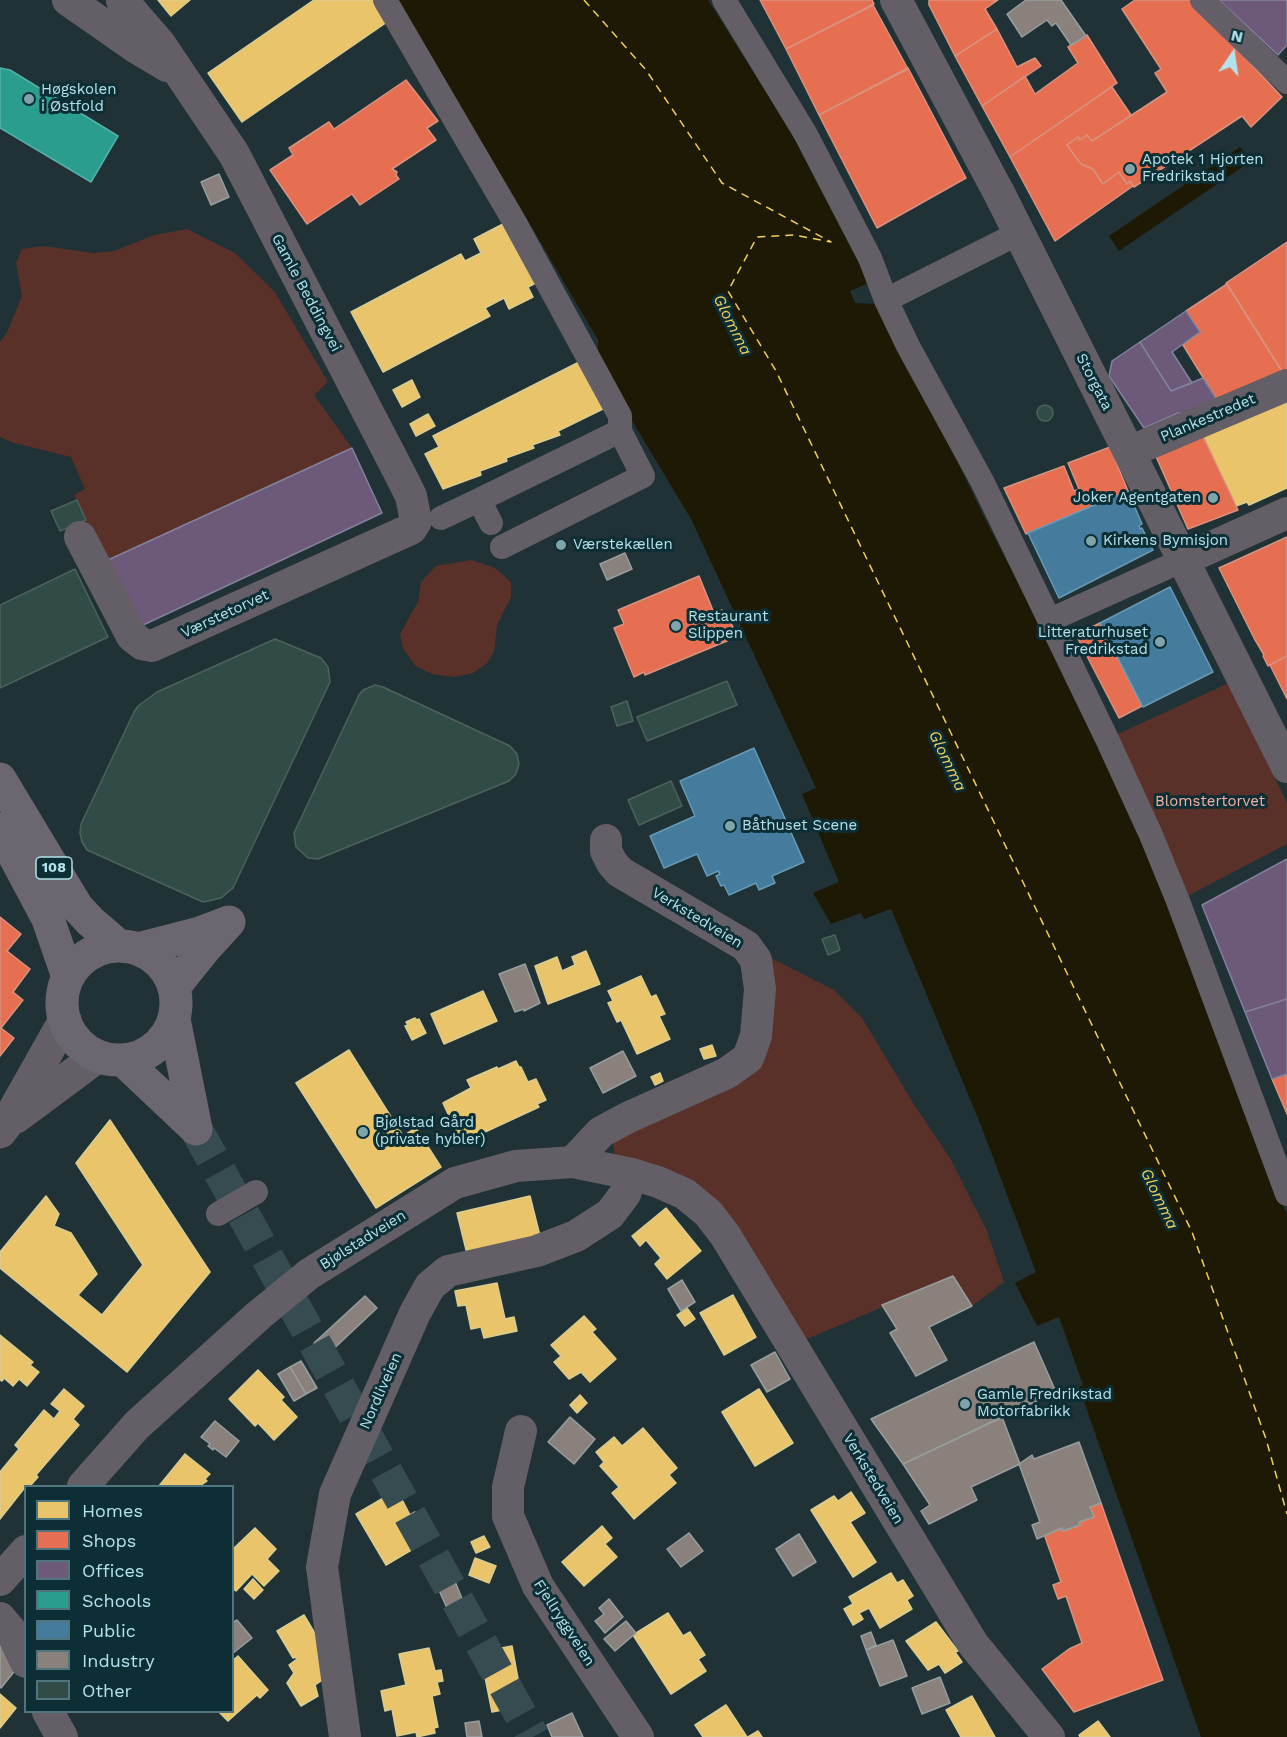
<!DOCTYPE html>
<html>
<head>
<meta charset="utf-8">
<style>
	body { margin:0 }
	#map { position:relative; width:1287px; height:1737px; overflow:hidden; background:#203236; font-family:"Work Sans",sans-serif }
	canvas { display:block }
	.legend { position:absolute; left:24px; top:1485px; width:210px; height:228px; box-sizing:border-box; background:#0c2e34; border:2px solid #4f767e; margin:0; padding:8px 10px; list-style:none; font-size:18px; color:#b3e2ec }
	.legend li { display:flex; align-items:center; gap:12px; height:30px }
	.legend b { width:30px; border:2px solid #4f767e }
	.north { position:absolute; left:1203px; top:24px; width:60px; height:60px; -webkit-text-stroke:4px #0c2e34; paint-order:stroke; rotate:13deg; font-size:16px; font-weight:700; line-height:24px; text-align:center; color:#b3e2ec }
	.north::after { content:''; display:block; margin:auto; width:21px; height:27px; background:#b3e2ec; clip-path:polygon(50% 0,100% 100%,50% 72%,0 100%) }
</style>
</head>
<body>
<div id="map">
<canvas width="1287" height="1737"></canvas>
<ul class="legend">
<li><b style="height:16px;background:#e9c46a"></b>Homes</li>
<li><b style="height:16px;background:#e76f51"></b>Shops</li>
<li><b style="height:16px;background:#6d597a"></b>Offices</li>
<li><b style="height:16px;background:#2a9d8f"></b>Schools</li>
<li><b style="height:16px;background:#457b9d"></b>Public</li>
<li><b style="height:16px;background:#8a817c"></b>Industry</li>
<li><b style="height:16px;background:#314c46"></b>Other</li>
</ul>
<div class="north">N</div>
</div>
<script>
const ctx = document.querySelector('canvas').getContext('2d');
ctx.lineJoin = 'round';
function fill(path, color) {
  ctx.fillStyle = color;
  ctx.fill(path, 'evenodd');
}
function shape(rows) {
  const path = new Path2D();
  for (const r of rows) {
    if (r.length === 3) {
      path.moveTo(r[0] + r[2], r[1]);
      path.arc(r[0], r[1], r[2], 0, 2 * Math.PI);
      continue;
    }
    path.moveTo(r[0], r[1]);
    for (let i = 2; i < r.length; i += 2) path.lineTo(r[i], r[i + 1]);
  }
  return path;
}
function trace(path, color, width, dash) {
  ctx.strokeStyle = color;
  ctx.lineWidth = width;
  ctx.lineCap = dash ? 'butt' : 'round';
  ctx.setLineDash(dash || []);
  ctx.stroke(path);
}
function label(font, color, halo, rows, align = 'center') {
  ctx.font = font + ' "Work Sans",sans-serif';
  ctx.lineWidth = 6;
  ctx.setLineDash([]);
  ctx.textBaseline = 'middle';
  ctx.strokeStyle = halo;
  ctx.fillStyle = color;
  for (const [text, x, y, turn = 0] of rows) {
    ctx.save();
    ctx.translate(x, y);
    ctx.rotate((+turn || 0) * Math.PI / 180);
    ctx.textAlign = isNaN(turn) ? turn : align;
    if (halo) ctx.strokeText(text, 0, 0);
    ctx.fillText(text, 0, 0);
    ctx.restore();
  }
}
fill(shape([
	[187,229,235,253,275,292,328,382,314,395,352,448,105,562,74,495,85,489,71,457,14,443,0,437,0,342,7,332,22,296,16,263,22,249,43,246,94,253,114,251,154,235],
	[471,560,495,568,511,582,511,597,497,625,494,652,487,663,473,673,454,677,432,674,415,666,403,648,400,634,418,602,421,582,436,566],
	[1229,683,1287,803,1287,844,1178,901,1107,739],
	[765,955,834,990,862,1018,915,1106,950,1158,987,1231,1004,1282,972,1306,953,1277,800,1342,717,1202,615,1159,612,1133,751,1071]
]), '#593129');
fill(shape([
	[398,0,708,0,790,130,869,283,850,291,855,303,879,304,906,352,980,509,1086,715,1155,874,1287,1215,1287,1737,1201,1737,1079,1387,1083,1385,1059,1317,1037,1326,1015,1283,1036,1272,982,1128,891,909,864,919,861,913,831,924,813,893,839,882,802,794,816,788,691,519,598,364,598,340],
	[1240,147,1251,161,1119,251,1109,236]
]), '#1e1905');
const homes = shape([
	[158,0,190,0,171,16,158,0],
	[314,0,379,0,390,20,242,122,208,73,314,0],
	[503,224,516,249,518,248,536,283,528,287,533,297,509,309,504,298,485,308,490,316,383,372,351,312,461,254,465,261,481,253,474,239,503,224],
	[585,359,609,406,558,431,560,435,532,445,534,448,506,458,507,461,480,471,481,475,443,489,425,454,439,447,433,436,585,359],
	[412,380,420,397,402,407,393,390,412,380],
	[1287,396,1287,488,1249,505,1247,502,1236,506,1202,435,1287,396],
	[428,414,435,426,416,436,410,424,428,414],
	[586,951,600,984,548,1004,535,966,557,957,562,971,575,965,572,957,586,951],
	[641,976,651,997,656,995,665,1014,659,1016,670,1039,637,1054,621,1020,617,1022,608,1003,613,1001,608,991,641,976],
	[483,991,497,1021,444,1044,431,1014,483,991],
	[415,1018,417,1020,419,1019,426,1033,412,1040,405,1026,408,1025,406,1022,415,1018],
	[712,1045,716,1056,704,1059,700,1049,712,1045],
	[349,1050,403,1136,416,1128,441,1167,376,1208,296,1083,349,1050],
	[516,1061,519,1067,521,1067,528,1082,536,1079,546,1100,537,1104,539,1107,470,1139,468,1136,460,1140,443,1103,471,1088,467,1080,497,1067,498,1069,516,1061],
	[660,1073,663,1081,655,1085,651,1077,660,1073],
	[110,1120,210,1272,127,1372,0,1268,0,1252,46,1196,59,1214,54,1226,71,1233,97,1274,78,1295,102,1315,143,1265,76,1163,110,1120],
	[530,1196,541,1240,468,1258,457,1213,530,1196],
	[666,1208,701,1251,667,1279,655,1264,661,1258,646,1240,640,1246,632,1236,666,1208],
	[497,1283,505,1319,514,1317,517,1331,484,1338,481,1327,471,1329,466,1305,458,1306,455,1291,497,1283],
	[733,1295,756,1337,724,1355,700,1313,733,1295],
	[687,1308,695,1319,685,1326,677,1315,687,1308],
	[584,1316,596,1329,592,1332,616,1359,590,1382,581,1372,569,1379,554,1362,561,1356,551,1345,584,1316],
	[0,1335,33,1362,30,1365,39,1372,27,1386,19,1379,13,1386,4,1378,2,1381,0,1380,0,1335],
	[258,1370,284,1397,281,1400,297,1417,274,1440,258,1423,255,1426,229,1399,258,1370],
	[64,1389,84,1406,73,1419,79,1425,36,1475,38,1477,30,1486,26,1486,0,1519,0,1472,19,1449,15,1445,44,1410,54,1419,60,1411,51,1404,64,1389],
	[759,1389,793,1443,755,1466,722,1412,759,1389],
	[580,1395,587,1403,577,1413,570,1405,580,1395],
	[643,1428,677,1468,669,1475,676,1483,634,1519,612,1493,619,1487,600,1466,604,1462,596,1452,614,1437,622,1446,643,1428],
	[185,1454,210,1474,205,1479,207,1481,200,1486,159,1486,185,1454],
	[397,1490,410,1515,415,1512,430,1539,386,1565,356,1514,397,1490],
	[851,1492,865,1513,850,1522,876,1562,853,1577,811,1510,834,1496,838,1501,851,1492],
	[602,1526,612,1538,605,1544,617,1557,584,1586,562,1562,602,1526],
	[255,1528,276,1549,267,1559,279,1571,264,1586,252,1574,236,1591,232,1588,232,1550,255,1528],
	[484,1536,490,1547,476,1553,471,1542,484,1536],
	[475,1558,496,1566,489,1583,469,1575,475,1558],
	[891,1573,897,1583,903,1580,913,1596,907,1600,912,1609,880,1628,869,1608,859,1613,863,1619,853,1625,844,1609,853,1604,849,1597,891,1573],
	[253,1579,263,1590,254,1599,244,1589,253,1579],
	[668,1613,683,1636,690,1632,705,1655,698,1659,706,1671,671,1694,633,1635,668,1613],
	[304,1615,320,1642,324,1679,315,1685,318,1696,301,1706,287,1683,294,1673,289,1665,297,1659,295,1657,293,1658,277,1631,304,1615],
	[936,1622,958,1651,955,1652,962,1662,945,1673,939,1664,928,1670,906,1641,936,1622],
	[512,1646,523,1706,492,1712,480,1652,512,1646],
	[429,1648,435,1671,441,1670,443,1681,437,1682,440,1694,432,1696,438,1727,434,1728,435,1733,417,1737,416,1732,397,1736,392,1709,385,1711,381,1691,406,1685,399,1654,429,1648],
	[238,1656,268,1690,260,1698,257,1695,228,1721,219,1712,232,1712,232,1661,238,1656],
	[0,1694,16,1708,0,1728,0,1694],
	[972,1696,995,1737,961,1737,946,1710,972,1696],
	[726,1705,747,1737,703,1737,695,1725,726,1705],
	[1098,1721,1110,1737,1080,1737,1079,1735,1098,1721],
	[758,1731,762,1737,748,1737,758,1731]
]);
fill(homes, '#e9c46a');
trace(homes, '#d9cd91', 1.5);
const shops = shape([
	[760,0,872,0,874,4,786,49,760,0],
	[929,0,998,0,985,9,997,29,955,56,929,5,929,0],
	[1135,0,1191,0,1282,97,1251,127,1242,116,1134,187,1130,181,1127,184,1119,172,1103,184,1093,169,1081,164,1067,145,1078,137,1080,140,1087,135,1092,141,1167,92,1155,73,1161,69,1122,9,1135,0],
	[873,5,908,69,819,115,786,49,873,5],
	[997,29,1017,67,1035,58,1041,66,982,106,955,56,997,29],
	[1087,35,1117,83,1010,157,982,106,1025,76,1035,94,1078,63,1068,47,1087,35],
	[908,68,966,178,877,228,819,115,908,68],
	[406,80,438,121,427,128,436,140,392,169,397,172,396,175,399,179,360,205,352,194,307,224,270,170,293,155,289,148,329,122,334,129,406,80],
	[1112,87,1131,115,1092,141,1087,135,1080,140,1078,137,1067,145,1081,164,1093,169,1103,184,1119,172,1127,184,1130,181,1133,186,1055,241,1010,157,1112,87],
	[1287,242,1287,372,1283,373,1226,283,1287,242],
	[1227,284,1282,371,1217,400,1183,345,1200,332,1186,311,1227,284],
	[1201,432,1238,510,1188,529,1154,452,1201,432],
	[1110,447,1128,491,1026,534,1004,488,1064,466,1074,491,1079,489,1068,463,1110,447],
	[1287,537,1287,656,1268,666,1263,656,1264,655,1254,638,1219,568,1287,537],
	[699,576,714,613,722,610,726,620,729,619,733,627,729,629,734,638,645,675,644,672,634,677,614,628,624,624,618,610,699,576],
	[1100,623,1142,706,1119,718,1076,635,1100,623],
	[1287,656,1287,699,1270,665,1287,656],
	[0,917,21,934,7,951,30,969,13,992,23,1000,1,1028,14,1038,0,1056,0,917],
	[1287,1074,1287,1114,1272,1079,1287,1074],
	[1101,1503,1163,1680,1074,1712,1042,1669,1069,1649,1082,1643,1066,1596,1058,1599,1053,1585,1061,1582,1045,1537,1045,1534,1062,1528,1063,1531,1080,1525,1079,1522,1094,1517,1090,1507,1101,1503]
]);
fill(shops, '#e76f51');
trace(shops, '#d79280', 1.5);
const offices = shape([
	[1219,0,1287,0,1287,45,1278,55,1219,0],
	[1186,311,1200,332,1172,352,1192,383,1171,391,1140,342,1186,311],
	[1140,342,1171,391,1203,378,1217,400,1185,414,1178,413,1144,428,1109,376,1112,361,1140,342],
	[352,448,382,513,139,627,108,560,352,448],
	[1287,859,1287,999,1245,1012,1202,905,1287,859],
	[1287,999,1287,1074,1272,1079,1245,1012,1287,999]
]);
fill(offices, '#6d597a');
trace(offices, '#82829c', 1.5);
const schools = shape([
	[0,68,10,70,118,136,91,182,0,128,0,68]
]);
fill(schools, '#2a9d8f');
trace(schools, '#53b2ab', 1.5);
const public = shape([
	[1128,491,1142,524,1139,526,1140,529,1142,528,1153,550,1059,598,1028,533,1128,491],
	[1170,587,1213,672,1143,707,1100,623,1170,587],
	[754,748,804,862,772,876,775,883,759,890,756,883,729,895,724,885,721,886,716,876,720,874,718,871,707,876,697,854,664,868,650,836,695,816,680,781,754,748]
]);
fill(public, '#457b9d');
trace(public, '#669ab5', 1.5);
const industry = shape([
	[1026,0,1061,0,1086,36,1071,45,1056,23,1052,26,1047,20,1022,37,1007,14,1026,0],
	[219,174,229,197,211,205,201,182,219,174],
	[625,553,632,569,607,580,600,564,625,553],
	[525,964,540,1003,524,1011,524,1009,515,1012,499,974,525,964],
	[623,1051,636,1076,603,1093,590,1068,623,1051],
	[953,1276,972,1306,929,1327,947,1360,916,1376,890,1333,897,1329,882,1305,953,1276],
	[682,1280,695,1302,681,1311,668,1289,682,1280],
	[365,1296,377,1308,326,1356,314,1343,365,1296],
	[1034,1342,1056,1392,903,1464,871,1419,1034,1342],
	[775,1352,790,1379,767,1392,751,1365,775,1352],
	[301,1361,317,1388,306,1394,290,1367,301,1361],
	[290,1367,306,1394,294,1401,278,1374,290,1367],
	[570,1417,595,1439,574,1464,548,1442,570,1417],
	[1002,1417,1020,1464,971,1487,977,1500,929,1524,921,1511,930,1505,903,1464,1002,1417],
	[215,1421,239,1441,226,1457,214,1448,213,1450,208,1446,210,1444,201,1437,215,1421],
	[1079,1442,1101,1503,1090,1507,1094,1517,1079,1522,1080,1525,1063,1531,1062,1528,1037,1539,1032,1525,1040,1522,1019,1464,1032,1455,1034,1459,1079,1442],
	[689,1533,703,1551,681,1567,667,1549,689,1533],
	[799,1534,816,1562,793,1576,776,1549,799,1534],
	[454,1579,463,1601,447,1608,437,1586,454,1579],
	[609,1599,623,1617,605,1633,595,1621,604,1614,599,1608,609,1599],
	[237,1620,252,1638,232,1654,232,1623,237,1620],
	[626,1621,636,1633,615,1651,604,1639,626,1621],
	[871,1632,876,1645,866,1650,861,1636,871,1632],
	[893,1640,907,1676,880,1686,866,1650,893,1640],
	[0,1642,17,1668,1,1688,0,1686,0,1642],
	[940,1677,950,1703,922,1714,912,1688,940,1677],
	[572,1713,583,1737,552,1737,547,1725,572,1713],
	[479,1721,482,1737,467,1737,465,1723,479,1721]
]);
fill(industry, '#8a817c');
trace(industry, '#969e9e', 1.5);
trace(shape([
	[584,0,646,70,722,183,831,242,794,235,757,237,728,291,776,371,1192,1232,1266,1439,1287,1514]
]), '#f0cf5e', 1.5, [8, 6]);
const building = shape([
	[1045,413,8],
	[77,500,86,520,60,531,51,511,77,500],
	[75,569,108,637,0,688,0,605,75,569],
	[275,639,321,658,328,667,330,682,233,888,221,898,203,902,87,850,82,842,80,833,81,824,134,712,138,706,157,692,275,639],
	[727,681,737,705,647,741,637,717,727,681],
	[375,685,383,687,510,746,517,754,519,764,516,774,509,781,318,859,308,858,296,847,294,833,359,695,363,690,375,685],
	[627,701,633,721,617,726,611,707,627,701],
	[671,781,682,806,639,825,628,800,671,781],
	[835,935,840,950,828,955,822,939,835,935]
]);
fill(building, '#314c46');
trace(building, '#4d625b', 1.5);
trace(shape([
	[196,1129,533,1737]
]), '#364c51', 33, [33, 16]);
trace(shape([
	[385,0,514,221,620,416,620,431,479,500,491,523],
	[724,0,805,133,870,258,886,300,908,346,983,483,1107,739,1151,835,1178,901,1287,1194],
	[1202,0,1287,82],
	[886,300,1005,240],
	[441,518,479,500],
	[502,547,643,476,620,431],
	[1050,620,1183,560],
	[218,1214,256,1192]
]), '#645e66', 24);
trace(shape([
	[68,0,137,48,167,66],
	[896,0,999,193,1287,767],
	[1129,452,1287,385],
	[80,537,132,636,142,644,152,646,411,529,416,521,411,496,400,474,234,154,160,44,122,0],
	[1183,560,1287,513],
	[573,1162,601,1132,627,1118,727,1073,748,1058,756,1036,760,989,756,960,746,946,620,872,612,863,606,851,606,840],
	[521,1431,508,1487,508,1516,538,1586,638,1737],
	[83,1486,137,1425,259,1315,309,1274,455,1183,516,1166,573,1162,632,1174,658,1182,685,1194,708,1213,725,1235,973,1644,1049,1737],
	[0,1580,26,1551],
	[0,1618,11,1631,26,1662],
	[48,1712,62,1737],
	[345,1737,322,1567,335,1494,415,1313,430,1286,448,1271,537,1251,576,1236,610,1214,625,1194,632,1174]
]), '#645e66', 32);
trace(shape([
	[16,1117,98,1056],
	[0,1132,7,1123,65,1020]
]), '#645e66', 33);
trace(shape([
	[0,779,77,907,90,921,119,946],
	[0,829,48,919,68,977],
	[119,1003,57],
	[138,949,200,933,229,922],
	[174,987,207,946,228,923],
	[174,1019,196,1129],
	[123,1060,196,1129]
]), '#6b666f', 33);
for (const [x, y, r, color] of [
	[29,99,6,"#80a4ac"],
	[1130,169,6,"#80a4ac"],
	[1213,498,6,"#80a4ac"],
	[1091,541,6,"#80a4ac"],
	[561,545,6,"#80a4ac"],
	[676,626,6,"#80a4ac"],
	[1160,642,6,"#80a4ac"],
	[730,826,6,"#80a4ac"],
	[363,1132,6,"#80a4ac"],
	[965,1404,6,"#80a4ac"]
]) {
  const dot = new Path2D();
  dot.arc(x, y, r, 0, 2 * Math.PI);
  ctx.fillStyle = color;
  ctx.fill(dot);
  trace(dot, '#0c2e34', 2);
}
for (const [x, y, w] of [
	[54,868,36]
]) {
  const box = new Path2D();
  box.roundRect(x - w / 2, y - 11, w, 22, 4.5);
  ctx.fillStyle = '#0c2e34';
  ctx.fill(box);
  trace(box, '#b3e2ec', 1.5);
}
label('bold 14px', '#b3e2ec', null, [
	["108",54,868]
]);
label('15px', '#b3e2ec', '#0c2e34', [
	["Høgskolen",41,90],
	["i Østfold",41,107],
	["Apotek 1 Hjorten",1142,160],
	["Fredrikstad",1142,177],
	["Joker Agentgaten",1201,498,"right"],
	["Kirkens Bymisjon",1103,541],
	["Værstekællen",573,545],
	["Restaurant",688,617],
	["Slippen",688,634],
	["Litteraturhuset",1148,633,"right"],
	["Fredrikstad",1148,650,"right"],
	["Båthuset Scene",742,826],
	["Bjølstad Gård",375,1123],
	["(private hybler)",375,1140],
	["Gamle Fredrikstad",977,1395],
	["Motorfabrikk",977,1412]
], 'left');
label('15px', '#b3e2ec', '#0c2e34', [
	["Gamle Beddingvei",306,293,62],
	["Storgata",1094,382,63],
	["Plankestredet",1208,418,-23],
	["Værstetorvet",225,614,-25],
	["Verkstedveien",697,918,31],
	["Bjølstadveien",363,1240,-32],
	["Nordliveien",381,1391,-66],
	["Verkstedveien",873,1479,59],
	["Fjellryggveien",564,1623,57]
]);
label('15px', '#f5b2a4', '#0c2e34', [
	["Blomstertorvet",1210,802]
]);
label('italic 16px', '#f0cf5e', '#0c2e34', [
	["Glomma",732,325,63],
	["Glomma",947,761,64],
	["Glomma",1159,1199,64]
]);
</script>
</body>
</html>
